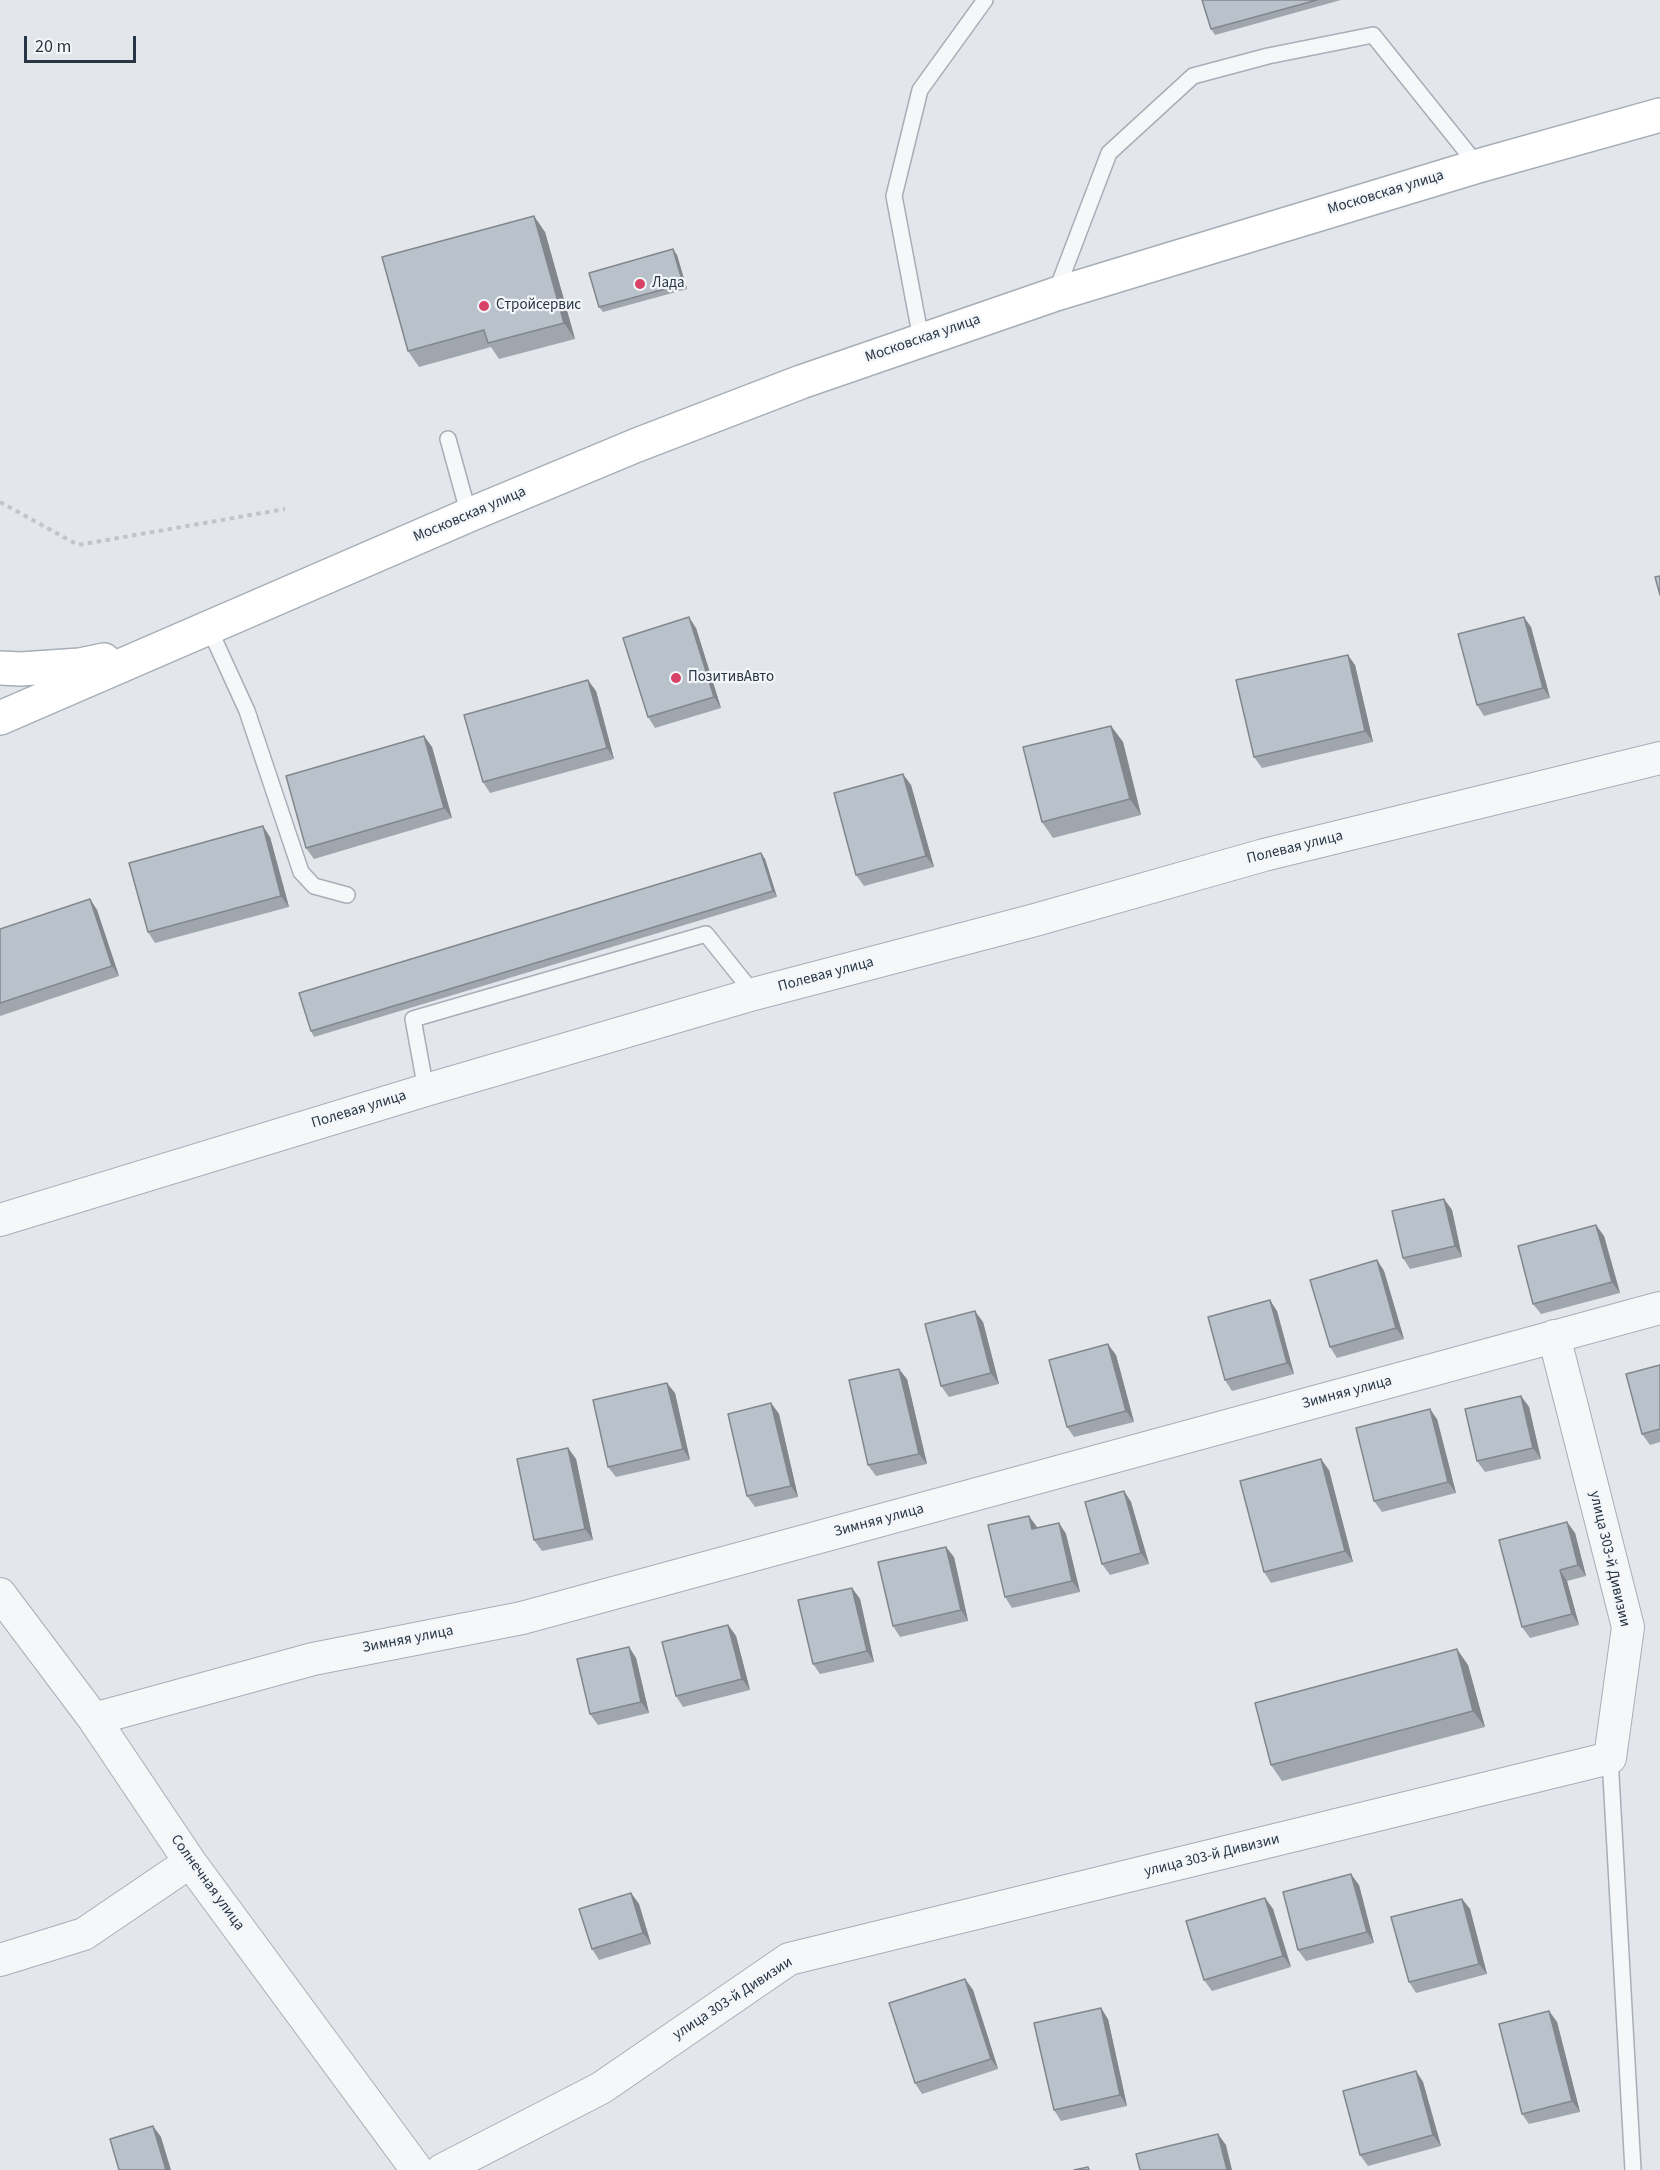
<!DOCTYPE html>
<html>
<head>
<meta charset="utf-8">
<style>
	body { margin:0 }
	#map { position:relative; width:1660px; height:2170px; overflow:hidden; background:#e3e7ec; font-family:"Source Sans 3",sans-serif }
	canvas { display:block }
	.scale { position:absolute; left:24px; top:36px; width:112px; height:27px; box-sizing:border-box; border:3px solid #293645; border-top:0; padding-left:8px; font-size:18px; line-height:21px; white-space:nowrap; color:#293645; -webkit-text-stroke:4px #f3f6f9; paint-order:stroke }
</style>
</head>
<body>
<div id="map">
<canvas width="1660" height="2170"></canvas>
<div class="scale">20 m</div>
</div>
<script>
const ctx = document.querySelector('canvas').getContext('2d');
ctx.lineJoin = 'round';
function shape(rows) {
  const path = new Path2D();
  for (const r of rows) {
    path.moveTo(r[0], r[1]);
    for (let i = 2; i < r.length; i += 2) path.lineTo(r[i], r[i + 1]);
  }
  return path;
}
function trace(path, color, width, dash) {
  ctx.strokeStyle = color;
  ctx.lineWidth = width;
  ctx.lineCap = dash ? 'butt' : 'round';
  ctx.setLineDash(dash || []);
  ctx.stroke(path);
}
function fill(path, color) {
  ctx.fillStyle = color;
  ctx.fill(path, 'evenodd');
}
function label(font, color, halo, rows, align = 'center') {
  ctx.font = font + ' "Source Sans 3",sans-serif';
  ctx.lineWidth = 4.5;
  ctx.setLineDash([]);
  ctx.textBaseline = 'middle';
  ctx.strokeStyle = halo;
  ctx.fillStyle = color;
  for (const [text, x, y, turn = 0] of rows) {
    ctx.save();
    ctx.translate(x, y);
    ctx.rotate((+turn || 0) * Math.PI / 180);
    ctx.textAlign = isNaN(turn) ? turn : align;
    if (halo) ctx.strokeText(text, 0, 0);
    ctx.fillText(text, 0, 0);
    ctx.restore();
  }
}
const service = shape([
	[1056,292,1109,153,1193,76,1268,56,1373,35,1478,166],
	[921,339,894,196,920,90,985,0],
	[448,439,469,515],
	[209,628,247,711,301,872,314,886,347,895],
	[426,1090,413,1019,706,934,754,994],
	[1610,1758,1633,2170]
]);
const minor = shape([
	[0,1220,426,1090,754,994,1035,920,1264,855,1660,758],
	[0,1594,94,1719,190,1862,417,2170],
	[94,1719,313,1659,522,1618,1660,1308],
	[0,1960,84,1934,190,1862],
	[442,2170,601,2088,789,1959,1610,1758,1628,1627,1554,1336]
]);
const secondary = shape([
	[0,668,21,669,80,665,104,660],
	[0,718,469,515,637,445,801,382,1056,294,1478,166,1660,115]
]);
trace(service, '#a7aeb7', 18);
trace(minor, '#a7aeb7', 34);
trace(secondary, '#a7aeb7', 36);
trace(shape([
	[0,502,78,545,285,509]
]), '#c1c5ca', 4, [4.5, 4.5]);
trace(service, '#f6f7f9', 15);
trace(minor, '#f6f7f9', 32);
trace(secondary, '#fff', 33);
fill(shape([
	[1202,0,1341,0,1215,35,1211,29],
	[545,232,575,339,499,359,491,347,419,367,408,351],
	[677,255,687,289,603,312,599,307],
	[1531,627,1550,698,1484,716,1477,705],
	[696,628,721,708,655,728,648,717],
	[1355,665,1373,742,1262,768,1254,757],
	[596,691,614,759,490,793,483,782],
	[1111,726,1123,742,1141,815,1053,838,1042,822],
	[424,736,432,747,452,818,314,859,306,848],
	[911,785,934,867,864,886,856,875],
	[270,837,289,907,155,943,148,932],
	[761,853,765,859,777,897,314,1037,311,1031],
	[90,899,97,910,119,976,0,1016,0,929],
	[1444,1199,1452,1210,1462,1257,1410,1269,1403,1258],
	[1604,1236,1620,1293,1541,1314,1533,1304],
	[1377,1260,1384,1271,1404,1339,1337,1358,1330,1347],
	[1277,1311,1294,1374,1232,1391,1225,1380],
	[983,1322,999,1384,949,1397,941,1386],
	[1116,1355,1134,1422,1074,1437,1067,1427],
	[1660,1365,1660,1442,1650,1445,1642,1434],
	[907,1379,927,1464,876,1476,868,1465],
	[675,1393,690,1460,616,1477,608,1467],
	[1521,1396,1529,1407,1541,1459,1485,1472,1477,1461],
	[771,1403,779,1414,798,1497,755,1507,747,1496],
	[1437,1419,1456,1493,1382,1512,1374,1501],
	[568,1448,576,1459,593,1540,542,1551,534,1540],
	[1329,1470,1353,1562,1271,1583,1264,1572],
	[1124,1491,1131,1502,1149,1564,1110,1575,1102,1564],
	[1567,1522,1575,1533,1586,1576,1567,1581,1579,1625,1530,1638,1522,1627],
	[1059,1523,1066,1534,1080,1592,1012,1608,1005,1597,1037,1527,1037,1528],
	[954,1557,968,1621,900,1637,893,1626],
	[852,1588,860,1599,874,1662,820,1674,813,1664],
	[728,1625,736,1636,750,1690,683,1707,676,1696],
	[629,1647,636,1658,649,1713,598,1725,590,1714],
	[1468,1665,1485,1727,1282,1781,1271,1765],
	[1359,1885,1374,1943,1306,1961,1298,1950],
	[631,1893,639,1904,651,1944,599,1960,592,1949],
	[1265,1898,1273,1909,1291,1967,1212,1991,1204,1980],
	[1462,1899,1470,1909,1487,1974,1416,1993,1409,1982],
	[965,1979,973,1990,998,2069,922,2094,915,2083],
	[1549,2011,1557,2022,1580,2112,1529,2124,1522,2114],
	[1108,2019,1127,2106,1061,2121,1054,2110],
	[1416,2071,1423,2082,1441,2146,1368,2166,1360,2155]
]), '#9fa6ae');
fill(shape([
	[534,216,545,232,575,339,564,323],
	[673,249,677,255,687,289,683,284],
	[689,617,696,628,721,708,714,697],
	[1524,617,1531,627,1550,698,1543,688],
	[1348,655,1355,665,1373,742,1365,731],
	[588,680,596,691,614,759,607,748],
	[1111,726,1123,742,1141,815,1130,799],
	[424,736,432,747,452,818,444,808],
	[903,774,911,785,934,867,926,856],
	[263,826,270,837,289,907,281,896],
	[761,853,765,859,777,897,773,891],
	[90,899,97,910,119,976,112,966],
	[1444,1199,1452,1210,1462,1257,1455,1246],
	[1596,1225,1604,1236,1620,1293,1612,1282],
	[1377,1260,1384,1271,1404,1339,1396,1328],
	[1270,1300,1277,1311,1294,1374,1287,1363],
	[975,1311,983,1322,999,1384,991,1373],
	[1108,1344,1116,1355,1134,1422,1126,1411],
	[899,1369,907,1379,927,1464,919,1454],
	[667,1383,675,1393,690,1460,683,1449],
	[1521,1396,1529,1407,1541,1459,1533,1448],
	[771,1403,779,1414,798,1497,791,1486],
	[1430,1409,1437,1419,1456,1493,1448,1482],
	[568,1448,576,1459,593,1540,585,1529],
	[1321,1459,1329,1470,1353,1562,1345,1551],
	[1124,1491,1131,1502,1149,1564,1141,1553],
	[1029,1516,1037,1527,1040,1540,1032,1529],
	[1567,1522,1575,1533,1586,1576,1578,1565],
	[1059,1523,1066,1534,1080,1592,1072,1581],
	[946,1547,954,1557,968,1621,961,1610],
	[1560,1570,1567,1581,1579,1625,1572,1614],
	[852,1588,860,1599,874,1662,867,1651],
	[728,1625,736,1636,750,1690,742,1679],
	[629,1647,636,1658,649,1713,641,1702],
	[1457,1649,1468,1665,1485,1727,1473,1711],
	[1351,1874,1359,1885,1374,1943,1367,1932],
	[631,1893,639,1904,651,1944,643,1933],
	[1265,1898,1273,1909,1291,1967,1283,1956],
	[1462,1899,1470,1909,1487,1974,1479,1964],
	[965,1979,973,1990,998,2069,991,2059],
	[1101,2008,1108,2019,1127,2106,1120,2095],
	[1549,2011,1557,2022,1580,2112,1572,2101],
	[1416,2071,1423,2082,1441,2146,1433,2135],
	[153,2126,161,2137,171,2170,166,2170],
	[1218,2134,1226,2145,1232,2170,1227,2170]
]), '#82878d');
const building = shape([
	[1202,0,1317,0,1211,29,1202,0],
	[534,216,564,323,488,343,484,330,408,351,382,257,534,216],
	[673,249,683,284,599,307,589,273,673,249],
	[1660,576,1660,595,1655,577,1660,576],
	[689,617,714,697,648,717,623,638,689,617],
	[1524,617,1543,688,1477,705,1458,634,1524,617],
	[1348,655,1365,731,1254,757,1236,680,1348,655],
	[588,680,607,748,483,782,464,715,588,680],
	[1111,726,1130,799,1042,822,1023,747,1111,726],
	[424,736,444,808,306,848,286,776,424,736],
	[903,774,926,856,856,875,834,793,903,774],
	[263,826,281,896,148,932,129,863,263,826],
	[761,853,773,891,311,1031,299,993,761,853],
	[90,899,112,966,0,1003,0,929,90,899],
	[1444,1199,1455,1246,1403,1258,1392,1211,1444,1199],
	[1596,1225,1612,1282,1533,1304,1518,1246,1596,1225],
	[1377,1260,1396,1328,1330,1347,1310,1280,1377,1260],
	[1270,1300,1287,1363,1225,1380,1208,1317,1270,1300],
	[975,1311,991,1373,941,1386,925,1324,975,1311],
	[1108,1344,1126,1411,1067,1427,1049,1360,1108,1344],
	[1660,1365,1660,1429,1642,1434,1626,1374,1660,1365],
	[899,1369,919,1454,868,1465,849,1380,899,1369],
	[667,1383,683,1449,608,1467,593,1400,667,1383],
	[1521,1396,1533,1448,1477,1461,1465,1409,1521,1396],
	[771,1403,791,1486,747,1496,728,1414,771,1403],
	[1430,1409,1448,1482,1374,1501,1356,1428,1430,1409],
	[568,1448,585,1529,534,1540,517,1459,568,1448],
	[1321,1459,1345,1551,1264,1572,1240,1481,1321,1459],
	[1124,1491,1141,1553,1102,1564,1085,1502,1124,1491],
	[1029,1516,1032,1529,1059,1523,1072,1581,1005,1597,988,1525,1029,1516],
	[1567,1522,1578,1565,1560,1570,1572,1614,1522,1627,1499,1540,1567,1522],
	[946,1547,961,1610,893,1626,878,1562,946,1547],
	[852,1588,867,1651,813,1664,798,1600,852,1588],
	[728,1625,742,1679,676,1696,662,1642,728,1625],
	[629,1647,641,1702,590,1714,577,1659,629,1647],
	[1457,1649,1473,1711,1271,1765,1255,1703,1457,1649],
	[1351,1874,1367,1932,1298,1950,1283,1892,1351,1874],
	[631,1893,643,1933,592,1949,579,1909,631,1893],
	[1265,1898,1283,1956,1204,1980,1186,1921,1265,1898],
	[1462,1899,1479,1964,1409,1982,1391,1917,1462,1899],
	[965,1979,991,2059,915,2083,889,2003,965,1979],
	[1101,2008,1120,2095,1054,2110,1034,2023,1101,2008],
	[1549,2011,1572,2101,1522,2114,1499,2024,1549,2011],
	[1416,2071,1433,2135,1360,2155,1343,2091,1416,2071],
	[153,2126,166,2170,119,2170,110,2139,153,2126],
	[1218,2134,1227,2170,1140,2170,1136,2154,1218,2134],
	[1088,2167,1089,2170,1074,2170,1088,2167]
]);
fill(building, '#b9c1ca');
trace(building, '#82878d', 1.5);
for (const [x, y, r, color] of [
	[640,284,6,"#d74266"],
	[484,306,6,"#d74266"],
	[676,678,6,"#d74266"]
]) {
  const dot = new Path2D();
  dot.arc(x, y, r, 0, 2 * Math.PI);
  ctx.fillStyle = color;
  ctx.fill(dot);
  trace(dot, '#f3f6f9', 2);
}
label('15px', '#293645', '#f3f6f9', [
	["Московская улица",1386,193,-17],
	["Московская улица",923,339,-19],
	["Московская улица",470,515,-23],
	["Полевая улица",1295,848,-14],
	["Полевая улица",826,975,-15],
	["Полевая улица",359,1110,-17],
	["Зимняя улица",1347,1393,-15],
	["Зимняя улица",879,1521,-15],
	["улица 303-й Дивизии",1609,1559,77],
	["Зимняя улица",408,1640,-11],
	["улица 303-й Дивизии",1212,1856,-14],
	["Солнечная улица",207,1883,54],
	["улица 303-й Дивизии",733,1999,-33]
]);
label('15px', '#293645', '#f3f6f9', [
	["Лада",652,284],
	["Стройсервис",496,306],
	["ПозитивАвто",688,678]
], 'left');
</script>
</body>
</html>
